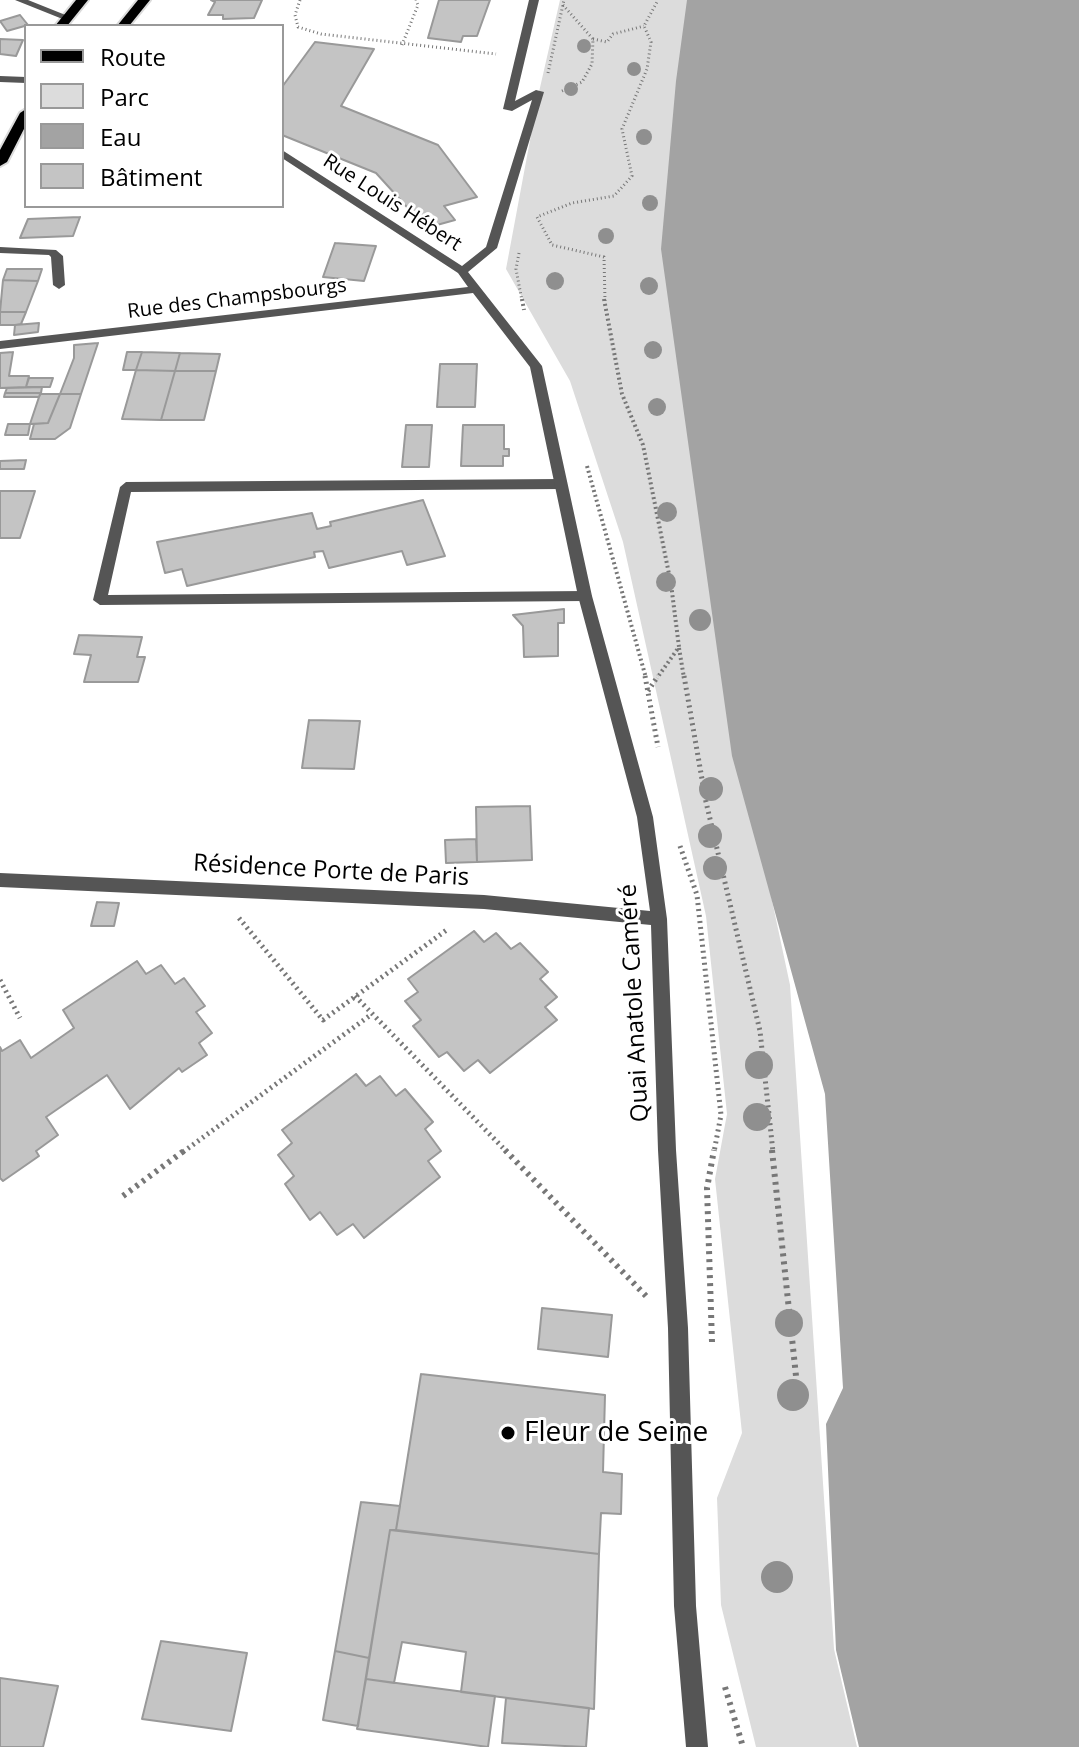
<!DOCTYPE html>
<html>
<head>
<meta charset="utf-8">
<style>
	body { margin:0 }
	#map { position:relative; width:1079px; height:1747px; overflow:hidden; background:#fff; font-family:"Open Sans",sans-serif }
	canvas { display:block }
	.legend { position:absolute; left:24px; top:24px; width:260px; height:184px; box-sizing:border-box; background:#fff; border:2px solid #999; margin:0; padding:10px 14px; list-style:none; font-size:24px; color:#000 }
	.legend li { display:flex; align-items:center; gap:16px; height:40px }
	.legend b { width:40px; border:2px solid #999 }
</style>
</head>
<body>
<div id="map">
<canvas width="1079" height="1747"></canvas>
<ul class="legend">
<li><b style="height:10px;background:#000"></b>Route</li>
<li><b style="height:22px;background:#dcdcdc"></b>Parc</li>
<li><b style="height:22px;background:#a3a3a3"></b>Eau</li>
<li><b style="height:22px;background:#c4c4c4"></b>Bâtiment</li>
</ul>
</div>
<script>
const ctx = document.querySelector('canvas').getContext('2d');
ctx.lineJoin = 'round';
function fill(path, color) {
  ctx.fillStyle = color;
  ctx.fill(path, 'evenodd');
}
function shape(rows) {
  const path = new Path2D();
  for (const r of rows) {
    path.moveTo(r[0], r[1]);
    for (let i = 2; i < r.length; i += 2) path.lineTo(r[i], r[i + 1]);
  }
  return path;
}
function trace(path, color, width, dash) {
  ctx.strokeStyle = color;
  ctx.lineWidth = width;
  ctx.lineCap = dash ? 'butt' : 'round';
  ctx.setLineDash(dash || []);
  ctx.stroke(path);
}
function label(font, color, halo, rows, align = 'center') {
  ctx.font = font + ' "Open Sans",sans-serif';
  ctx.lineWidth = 6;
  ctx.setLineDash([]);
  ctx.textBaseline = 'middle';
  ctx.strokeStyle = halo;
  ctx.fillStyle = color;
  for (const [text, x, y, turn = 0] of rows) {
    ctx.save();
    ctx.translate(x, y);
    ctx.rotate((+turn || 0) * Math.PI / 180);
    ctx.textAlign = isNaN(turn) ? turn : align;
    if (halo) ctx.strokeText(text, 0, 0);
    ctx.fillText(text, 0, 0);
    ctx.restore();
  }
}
fill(shape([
	[560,0,692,0,668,292,719,652,790,985,834,1649,857,1747,756,1747,721,1605,717,1498,742,1433,715,1179,727,1114,706,916,623,542,570,381,506,269,539,92]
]), '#dcdcdc');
fill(shape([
	[687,0,1079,0,1079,1747,859,1747,836,1650,826,1424,843,1388,825,1094,732,756,661,249,676,81]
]), '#a3a3a3');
const building = shape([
	[262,0,254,18,223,19,223,15,208,15,215,2,211,0,262,0],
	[439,0,490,0,477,36,463,36,461,42,428,38,439,0],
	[20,15,28,25,7,31,0,21,20,15],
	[0,39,23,40,16,56,0,54,0,39],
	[315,42,374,49,341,106,438,145,477,197,444,206,455,220,426,228,376,173,282,135,282,87,315,42],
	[80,217,73,236,20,238,28,219,80,217],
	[335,243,376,246,364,281,323,277,335,243],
	[7,269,42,269,38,281,3,280,7,269],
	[3,280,38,281,26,312,0,312,3,280],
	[0,312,26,312,21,324,15,325,0,325,0,312],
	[39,323,38,332,14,335,15,325,39,323],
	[98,343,81,394,60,394,74,358,74,345,98,343],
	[13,352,9,376,29,376,26,387,0,388,0,353,13,352],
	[127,352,142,352,136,370,123,370,127,352],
	[142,352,180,353,175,371,136,370,142,352],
	[180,353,220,354,216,371,175,371,180,353],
	[440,364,477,364,475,407,437,407,440,364],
	[136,370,175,371,161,420,122,419,136,370],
	[175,371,216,371,204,420,161,420,175,371],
	[29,378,53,378,50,387,26,387,29,378],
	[42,387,41,393,5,393,7,388,42,387],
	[5,393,41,393,39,397,4,397,5,393],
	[40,394,60,394,48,423,30,424,40,394],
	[60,394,81,394,70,428,55,439,30,439,34,424,48,423,60,394],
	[8,424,30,424,28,435,5,435,8,424],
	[406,425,432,425,429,467,402,467,406,425],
	[463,425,504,425,504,449,509,449,509,456,503,456,503,466,461,466,463,425],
	[26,460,24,469,0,469,0,461,26,460],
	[0,491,35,491,20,538,0,538,0,491],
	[423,500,445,556,407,565,402,551,329,568,323,551,314,552,315,557,187,586,182,569,165,573,157,542,312,513,317,529,331,526,330,522,423,500],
	[564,609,564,623,558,623,558,656,524,657,523,626,513,615,564,609],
	[79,635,142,637,137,657,145,657,138,682,84,682,91,655,74,654,79,635],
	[309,720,360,721,354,769,302,768,309,720],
	[530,806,532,860,477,862,476,807,530,806],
	[476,839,477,862,446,863,445,840,476,839],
	[97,902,119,903,114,926,91,926,97,902],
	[474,931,484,942,496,933,511,949,520,943,548,972,540,979,557,997,545,1007,557,1020,490,1073,478,1060,464,1071,447,1052,439,1057,413,1026,421,1020,405,1001,418,992,408,979,474,931],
	[137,961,146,974,161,965,175,984,184,978,205,1006,196,1012,212,1033,199,1043,207,1055,182,1072,179,1068,130,1109,107,1075,46,1117,58,1135,36,1151,39,1156,3,1181,0,1178,0,1047,2,1051,20,1040,31,1058,74,1028,63,1010,137,961],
	[356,1074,366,1086,380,1076,396,1096,405,1089,433,1122,425,1129,441,1151,428,1161,440,1177,364,1238,353,1224,337,1235,320,1212,310,1220,285,1184,294,1176,278,1155,292,1143,282,1130,356,1074],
	[542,1308,612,1315,608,1357,538,1349,542,1308],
	[421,1374,605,1395,603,1472,622,1474,621,1514,601,1513,599,1554,396,1530,421,1374],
	[361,1502,400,1506,396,1530,390,1530,369,1658,335,1651,361,1502],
	[390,1530,599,1554,594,1709,461,1692,466,1652,402,1642,394,1683,366,1679,390,1530],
	[161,1641,247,1653,231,1731,142,1719,161,1641],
	[335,1651,369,1658,358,1726,323,1720,335,1651],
	[0,1678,58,1686,43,1747,0,1747,0,1678],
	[366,1679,495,1696,488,1747,357,1729,366,1679],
	[506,1698,589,1708,586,1747,502,1743,506,1698]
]);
fill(building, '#c4c4c4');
trace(building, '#999', 2);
const primary = shape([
	[76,0,88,0,67,26,55,26,76,0],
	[138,0,150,0,129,26,117,26,138,0],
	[26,109,26,125,7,162,0,166,0,150,20,113,26,109]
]);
trace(primary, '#dbdbdb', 4);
trace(shape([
	[300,0,295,15,298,27,321,34,496,54],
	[593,39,607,42,613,34,644,26],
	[402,45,418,5,416,0],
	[548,73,564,0],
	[562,91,582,82,592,64,593,39,563,5],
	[519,253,516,269,522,301],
	[605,301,604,257,552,245,537,217,572,203,614,196,632,176,622,129,647,69,651,42,644,26,658,0]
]), '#777', 3, [1, 3]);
trace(shape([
	[522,299,524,310],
	[604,299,622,394,643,445,671,584,679,647,657,678],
	[587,466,646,678],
	[679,648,684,678]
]), '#777', 4, [2, 3]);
trace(shape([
	[645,676,658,747],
	[684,676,706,802,760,1031,773,1152],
	[648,691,658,676],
	[680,846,697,895,721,1115,714,1152],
	[239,918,323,1020,448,929],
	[0,980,20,1018],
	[355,996,507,1152],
	[183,1152,372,1014]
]), '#777', 5, [2, 4]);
trace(shape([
	[505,1150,646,1296],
	[772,1150,796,1376],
	[123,1196,185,1150],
	[712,1342,707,1188,714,1150],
	[725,1687,743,1747]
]), '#777', 6, [3, 5]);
fill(shape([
	[0,76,26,77,26,83,0,82,0,76],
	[0,247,56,250,63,256,65,285,59,289,53,285,51,257,49,255,0,253,0,247],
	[561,479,567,484,561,489,131,492,108,595,585,591,592,596,585,601,100,605,93,600,120,487,126,482,561,479]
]), '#555');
fill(shape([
	[15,0,28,0,73,18,65,20,15,0],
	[529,0,539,0,515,101,536,90,544,92,497,248,468,272,542,366,592,596,653,817,667,919,676,1150,688,1328,696,1606,708,1747,686,1747,674,1606,668,1328,658,1150,651,925,484,909,0,887,0,873,484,895,650,911,637,817,578,596,530,367,473,293,0,349,0,341,468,287,458,273,282,158,282,150,462,266,486,247,532,100,512,111,503,109,529,0]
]), '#555');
fill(primary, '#000');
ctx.fillStyle = '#8f8f8f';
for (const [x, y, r] of [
	[584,46,7],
	[634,69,7],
	[571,89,7],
	[644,137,8],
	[650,203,8],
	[606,236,8],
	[555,281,9],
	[649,286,9],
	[653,350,9],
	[657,407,9],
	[667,512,10],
	[666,582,10],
	[700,620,11],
	[711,789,12],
	[710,836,12],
	[715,868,12],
	[759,1065,14],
	[757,1117,14],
	[789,1323,14],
	[793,1395,16],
	[777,1577,16]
]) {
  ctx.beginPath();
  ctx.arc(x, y, r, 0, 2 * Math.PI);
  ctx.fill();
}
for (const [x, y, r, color] of [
	[508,1433,8,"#000"]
]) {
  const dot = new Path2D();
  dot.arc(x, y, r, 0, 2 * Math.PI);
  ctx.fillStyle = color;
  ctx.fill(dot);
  trace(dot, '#fff', 3);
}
label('20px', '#000', '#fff', [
	["Rue Louis Hébert",392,203,33],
	["Rue des Champsbourgs",237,299,-7]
]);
label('24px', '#000', '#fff', [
	["Résidence Porte de Paris",331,871,3],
	["Quai Anatole Caméré",635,1003,-93]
]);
label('28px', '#000', '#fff', [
	["Fleur de Seine",524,1433]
], 'left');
</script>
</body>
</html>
